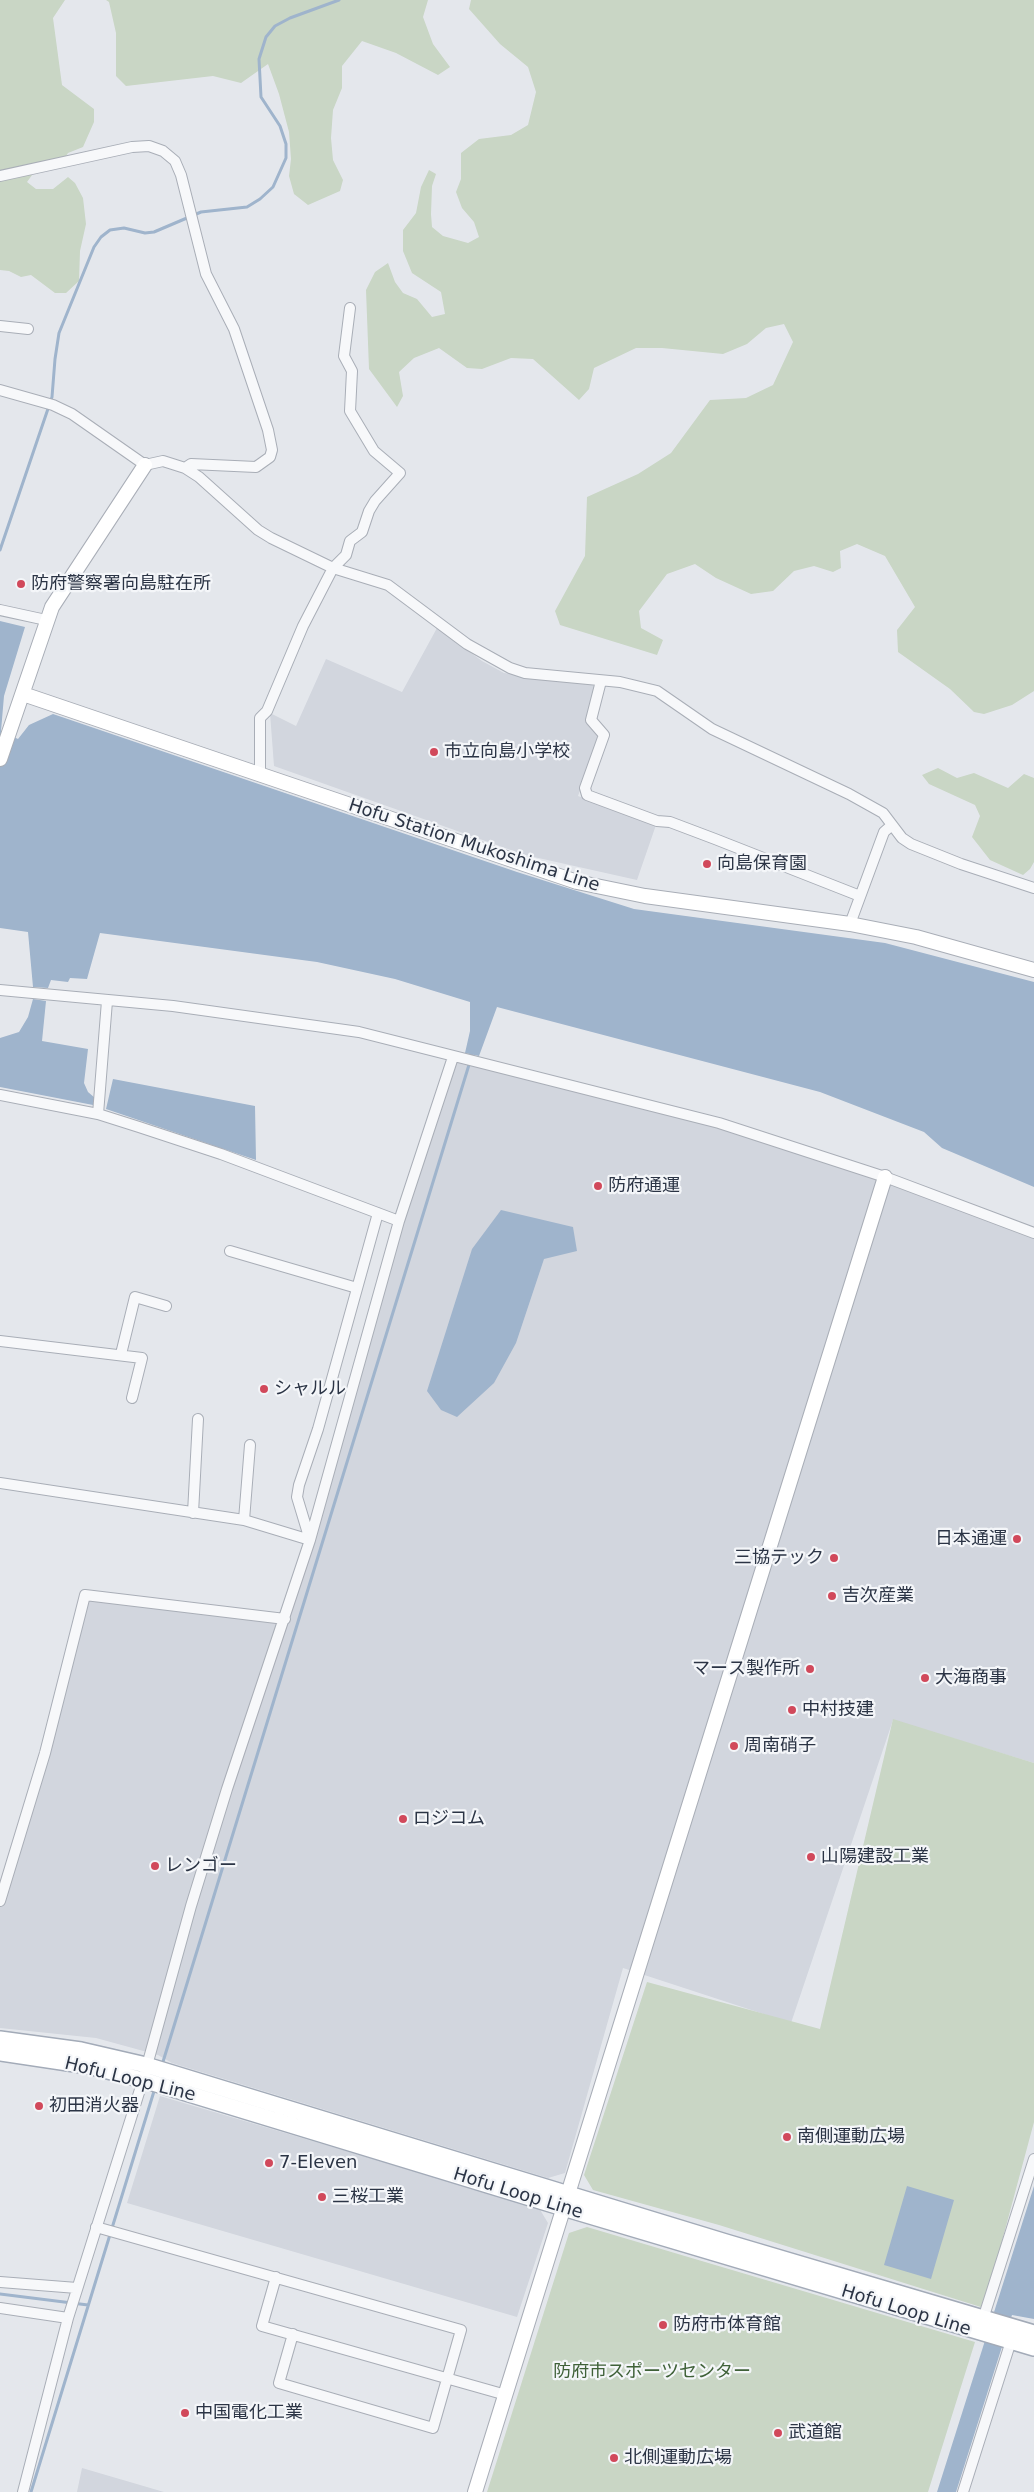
<!DOCTYPE html>
<html>
<head>
<meta charset="utf-8">
<style>
	body { margin:0 }
	canvas { display:block; background:#e4e7ec }
</style>
</head>
<body>
<canvas width="1034" height="2492"></canvas>
<script>
const ctx = document.querySelector('canvas').getContext('2d');
ctx.lineJoin = 'round';
function fill(path, color) {
  ctx.fillStyle = color;
  ctx.fill(path, 'evenodd');
}
function shape(rows) {
  const path = new Path2D();
  for (const r of rows) {
    path.moveTo(r[0], r[1]);
    for (let i = 2; i < r.length; i += 2) path.lineTo(r[i], r[i + 1]);
  }
  return path;
}
function trace(path, color, width, dash) {
  ctx.strokeStyle = color;
  ctx.lineWidth = width;
  ctx.lineCap = dash ? 'butt' : 'round';
  ctx.setLineDash(dash || []);
  ctx.stroke(path);
}
function label(font, color, halo, rows, align = 'center') {
  ctx.font = font + ' "DejaVu Sans","Noto Sans JP",sans-serif';
  ctx.lineWidth = 4.5;
  ctx.setLineDash([]);
  ctx.textBaseline = 'middle';
  ctx.strokeStyle = halo;
  ctx.fillStyle = color;
  for (const [text, x, y, turn = 0] of rows) {
    ctx.save();
    ctx.translate(x, y);
    ctx.rotate((+turn || 0) * Math.PI / 180);
    ctx.textAlign = isNaN(turn) ? turn : align;
    if (halo) ctx.strokeText(text, 0, 0);
    ctx.fillText(text, 0, 0);
    ctx.restore();
  }
}
fill(shape([
	[437,628,482,661,504,673,598,686,587,724,599,737,578,796,656,825,637,880,525,855,274,766,270,713,296,726,326,659,402,692],
	[453,1057,719,1123,1034,1233,1034,1763,893,1720,791,2023,623,1968,565,2173,548,2178,172,2063,158,2055,96,2038,0,2028,0,1908,85,1595,285,1619],
	[160,2096,539,2208,548,2223,517,2317,127,2203],
	[82,2468,164,2492,77,2492]
]), '#d2d6de');
fill(shape([
	[0,0,65,0,53,18,62,85,94,109,94,122,83,147,68,153,59,167,35,171,27,182,36,189,53,189,68,177,75,183,83,198,86,224,80,251,79,281,66,293,55,293,31,275,21,277,9,271,0,270],
	[106,0,428,0,423,17,433,44,450,67,438,75,396,53,362,41,342,66,342,88,333,110,331,138,333,160,343,180,340,191,308,205,294,194,289,176,291,159,289,132,279,94,268,64,241,83,213,76,126,86,116,76,116,33,109,2],
	[471,0,1034,0,1034,691,1012,705,984,714,974,712,950,689,898,652,897,630,915,607,885,556,857,544,840,551,841,568,833,572,814,566,794,571,773,591,751,594,716,578,695,564,667,574,639,611,641,628,663,640,657,655,560,625,555,611,585,556,587,497,638,474,671,453,710,400,746,398,773,385,793,342,784,324,766,328,747,344,723,354,662,348,636,348,594,368,589,389,579,400,533,359,511,358,482,369,467,368,439,348,414,358,399,372,403,396,397,407,369,369,366,290,375,272,388,263,395,282,403,293,417,299,432,317,445,314,441,292,412,273,403,251,403,230,416,213,421,187,429,170,436,174,432,186,431,214,432,227,443,236,468,243,479,237,474,222,462,208,456,192,461,179,461,153,479,139,511,135,528,125,536,92,528,67,500,44,469,9],
	[938,768,957,778,974,773,1008,788,1024,774,1034,778,1034,862,1030,869,1023,875,990,860,972,837,980,816,975,805,929,784,922,775],
	[893,1719,1034,1763,1034,2122,984,2308,719,2225,593,2190,584,2175,647,1982,820,2029],
	[587,2227,975,2342,928,2492,487,2492,569,2233]
]), '#c9d6c5');
fill(shape([
	[0,621,25,627,4,696,1,731,18,739,29,725,53,714,517,872,634,909,885,943,1034,982,1034,1187,942,1148,924,1132,820,1092,497,1007,479,1056,465,1053,470,1031,470,1002,395,979,317,962,100,933,87,979,70,978,68,982,51,980,48,988,33,987,28,932,0,928],
	[33,999,46,1001,42,1041,88,1049,84,1083,88,1092,95,1098,93,1105,0,1087,0,1038,19,1032,28,1017],
	[113,1079,255,1106,256,1160,106,1109],
	[501,1210,573,1227,577,1251,544,1259,516,1343,494,1383,457,1417,441,1410,427,1391,472,1249],
	[907,2186,954,2200,931,2279,884,2265],
	[1034,2186,1034,2319,1012,2315,956,2492,937,2492]
]), '#9fb4cc');
trace(shape([
	[0,550,52,397,55,359,59,333,94,247,101,237,110,230,124,228,145,233,154,232,201,212,247,207,260,199,273,187,286,158,286,144,280,126,261,97,259,59,266,37,275,26,290,18,339,0],
	[162,2065,472,1055],
	[0,2294,88,2305],
	[31,2492,155,2088]
]), '#9fb4cc', 3);
const street = shape([
	[0,176,132,147,149,146,163,151,175,161,181,175,206,274,234,329,268,430,272,450,270,457,256,467,191,464,185,468],
	[0,326,28,329],
	[0,390,53,405,72,414,145,465,163,461,185,468,199,477,258,530,271,538,333,568,388,585,467,644,510,668,525,673,620,682,657,691,712,729,849,794,883,813,902,838,911,844,961,864,1034,888],
	[0,610,46,620],
	[601,681,591,720,604,735,585,788,587,795,657,821,670,822,715,839,860,896],
	[260,776,260,718,267,711,303,626,333,568,346,555,350,541,362,532,369,511,375,501,400,473,374,451,350,411,352,371,344,356,350,308],
	[850,924,884,832,892,825],
	[0,990,173,1006,359,1032,719,1123,885,1177,1034,1233],
	[0,1095,98,1114,139,1127,221,1154,399,1221],
	[98,1114,107,1001],
	[230,1251,357,1288],
	[0,1341,142,1358,132,1398],
	[121,1354,135,1297,166,1306],
	[0,1483,244,1520,310,1540],
	[193,1513,198,1419],
	[244,1520,250,1445],
	[310,1540,297,1497,299,1485,318,1429,378,1213],
	[0,1901,45,1753,85,1595,285,1619],
	[96,2227,461,2330,433,2428,279,2383,293,2334],
	[276,2277,262,2326,506,2395],
	[0,2282,77,2288],
	[0,2308,68,2318],
	[983,2319,1034,2159],
	[23,2492,68,2318,143,2080,191,1906,227,1789,310,1540,399,1221,453,1057],
	[963,2492,1011,2341]
]);
const secondary = shape([
	[23,694,577,882,645,896,850,924,916,937,1034,970],
	[0,759,52,607,145,465],
	[475,2492,885,1177]
]);
const primary = shape([
	[0,2039,81,2050,146,2065,726,2242,1034,2333],
	[0,2053,88,2066,143,2080,563,2208,1034,2348]
]);
trace(street, '#a9aeb7', 12);
trace(secondary, '#a9aeb7', 16);
trace(primary, '#a3abb8', 18);
trace(street, '#f7f8fa', 10);
trace(secondary, '#fff', 14);
trace(primary, '#fff', 15);
for (const [x, y, r, color] of [
	[21,584,5,"#d1495b"],
	[434,752,5,"#d1495b"],
	[707,864,5,"#d1495b"],
	[598,1186,5,"#d1495b"],
	[264,1389,5,"#d1495b"],
	[1017,1539,5,"#d1495b"],
	[834,1558,5,"#d1495b"],
	[832,1596,5,"#d1495b"],
	[810,1669,5,"#d1495b"],
	[925,1678,5,"#d1495b"],
	[792,1710,5,"#d1495b"],
	[734,1746,5,"#d1495b"],
	[403,1819,5,"#d1495b"],
	[811,1857,5,"#d1495b"],
	[155,1866,5,"#d1495b"],
	[39,2106,5,"#d1495b"],
	[787,2137,5,"#d1495b"],
	[269,2163,5,"#d1495b"],
	[322,2197,5,"#d1495b"],
	[663,2325,5,"#d1495b"],
	[185,2413,5,"#d1495b"],
	[778,2433,5,"#d1495b"],
	[614,2458,5,"#d1495b"]
]) {
  const dot = new Path2D();
  dot.arc(x, y, r, 0, 2 * Math.PI);
  ctx.fillStyle = color;
  ctx.fill(dot);
  trace(dot, '#f4f6f9', 2);
}
label('18px', '#2b3445', '#f4f6f9', [
	["防府警察署向島駐在所",31,584],
	["市立向島小学校",444,752],
	["向島保育園",717,864],
	["防府通運",608,1186],
	["シャルル",274,1389],
	["日本通運",1007,1539,"right"],
	["三協テック",824,1558,"right"],
	["吉次産業",842,1596],
	["マース製作所",800,1669,"right"],
	["大海商事",935,1678],
	["中村技建",802,1710],
	["周南硝子",744,1746],
	["ロジコム",413,1819],
	["山陽建設工業",821,1857],
	["レンゴー",165,1866],
	["初田消火器",49,2106],
	["南側運動広場",797,2137],
	["7-Eleven",279,2163],
	["三桜工業",332,2197],
	["防府市体育館",673,2325],
	["中国電化工業",195,2413],
	["武道館",788,2433],
	["北側運動広場",624,2458]
], 'left');
label('18px', '#2b3445', '#f4f6f9', [
	["Hofu Station Mukoshima Line",474,846,18],
	["Hofu Loop Line",130,2080,14],
	["Hofu Loop Line",518,2194,17],
	["Hofu Loop Line",906,2311,17]
]);
label('18px', '#3f6138', '#f4f6f9', [
	["防府市スポーツセンター",652,2372]
]);
</script>
</body>
</html>
